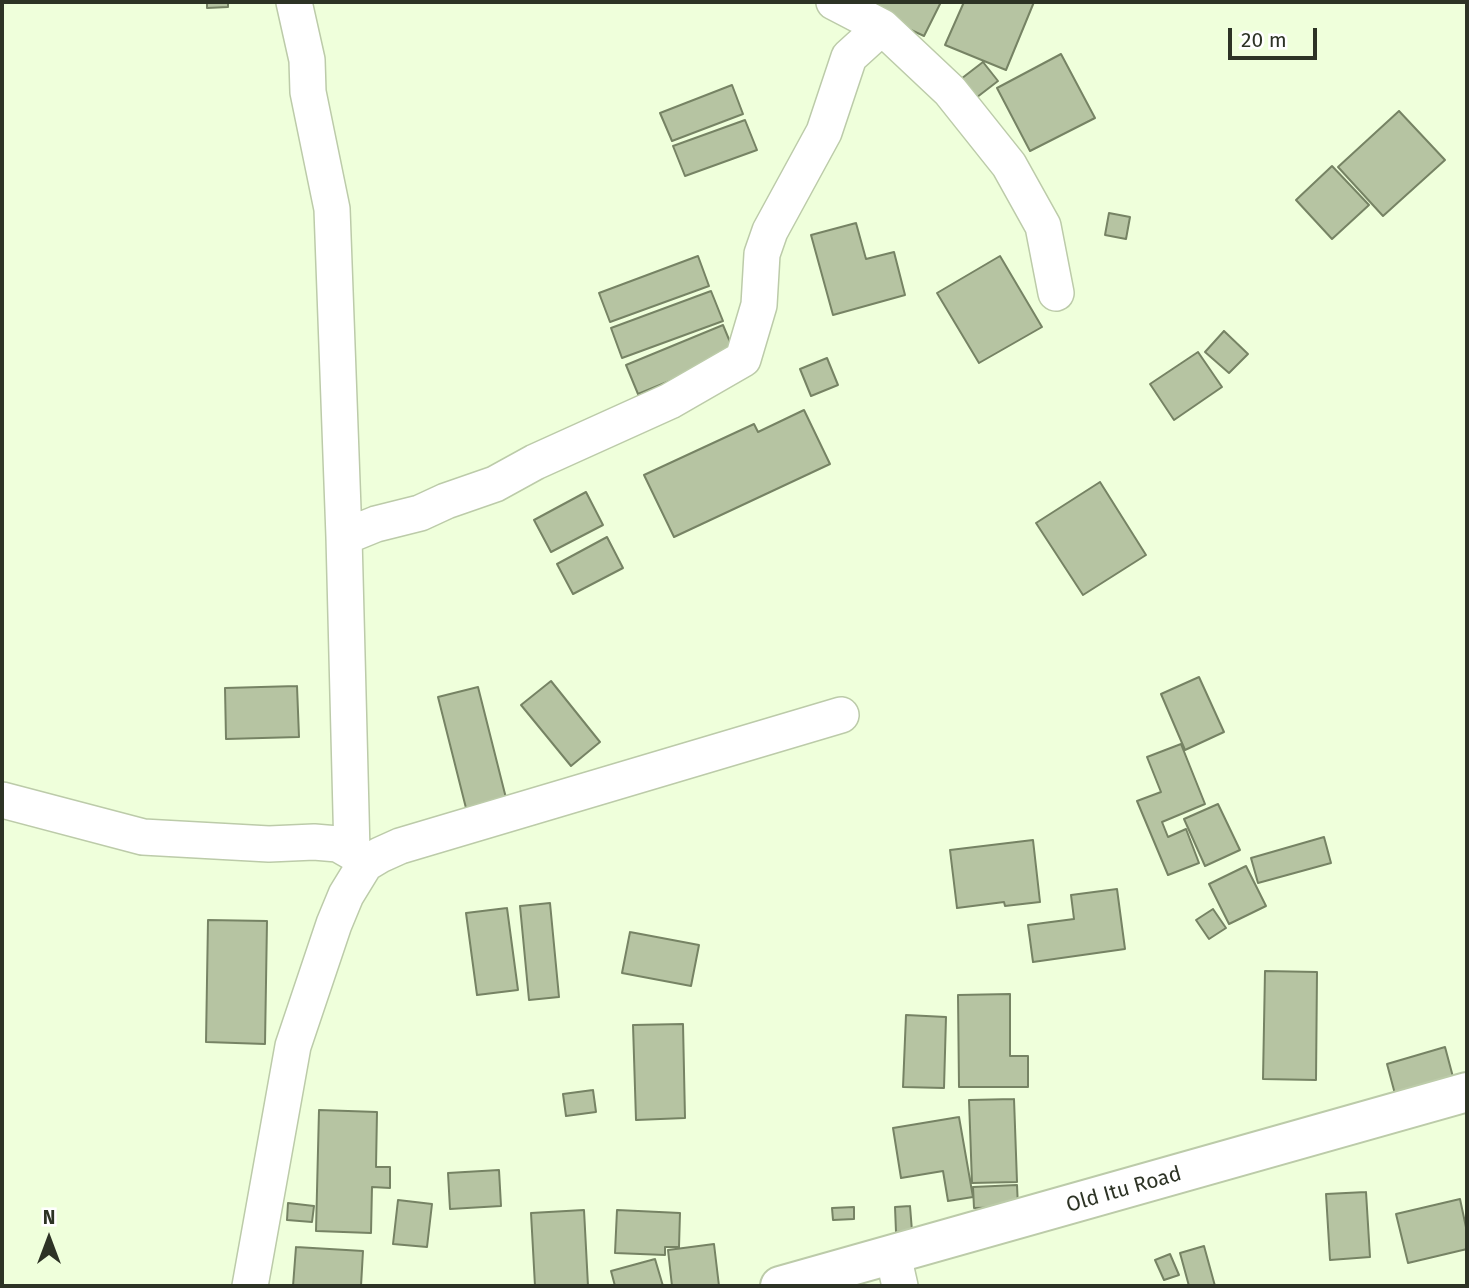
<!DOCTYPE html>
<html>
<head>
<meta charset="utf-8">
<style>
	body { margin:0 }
	#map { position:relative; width:1469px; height:1288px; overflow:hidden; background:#efffdb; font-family:"Fira Sans",sans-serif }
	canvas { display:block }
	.frame { position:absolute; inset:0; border:4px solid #2d3325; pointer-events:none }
	.north { position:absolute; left:14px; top:1204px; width:70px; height:70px; -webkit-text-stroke:5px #fff; paint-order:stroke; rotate:0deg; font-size:19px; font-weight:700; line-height:28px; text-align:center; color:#2d3325 }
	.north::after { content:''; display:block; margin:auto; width:24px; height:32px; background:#2d3325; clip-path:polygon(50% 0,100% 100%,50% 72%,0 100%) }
	.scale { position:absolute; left:1228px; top:28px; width:89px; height:32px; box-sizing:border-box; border:4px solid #2d3325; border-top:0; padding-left:9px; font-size:21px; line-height:24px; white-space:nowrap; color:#2d3325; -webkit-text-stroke:5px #fff; paint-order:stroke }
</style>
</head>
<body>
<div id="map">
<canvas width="1469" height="1288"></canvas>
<div class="frame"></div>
<div class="north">N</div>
<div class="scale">20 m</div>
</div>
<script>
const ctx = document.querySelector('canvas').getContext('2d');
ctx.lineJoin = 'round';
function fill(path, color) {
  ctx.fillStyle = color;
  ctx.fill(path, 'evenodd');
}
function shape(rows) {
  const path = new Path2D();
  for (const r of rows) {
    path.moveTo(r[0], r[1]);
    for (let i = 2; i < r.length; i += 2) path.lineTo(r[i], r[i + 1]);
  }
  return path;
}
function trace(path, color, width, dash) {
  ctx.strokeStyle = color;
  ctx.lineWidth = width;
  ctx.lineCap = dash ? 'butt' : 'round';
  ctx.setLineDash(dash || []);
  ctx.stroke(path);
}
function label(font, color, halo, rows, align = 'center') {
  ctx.font = font + ' "Fira Sans",sans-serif';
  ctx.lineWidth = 6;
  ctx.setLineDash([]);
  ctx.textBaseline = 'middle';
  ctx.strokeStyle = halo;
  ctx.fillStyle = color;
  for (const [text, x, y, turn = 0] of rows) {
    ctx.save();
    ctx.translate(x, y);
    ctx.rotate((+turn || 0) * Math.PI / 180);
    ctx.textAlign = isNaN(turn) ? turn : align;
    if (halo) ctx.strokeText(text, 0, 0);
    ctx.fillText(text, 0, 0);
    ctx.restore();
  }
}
const building = shape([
	[207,2,228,2,228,7,207,8,207,2],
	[851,2,941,2,924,36,851,2],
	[964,2,1034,2,1006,70,945,45,964,2],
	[1061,54,1095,118,1030,151,997,88,1061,54],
	[983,62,998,81,972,101,957,82,983,62],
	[732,85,743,114,672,141,660,113,732,85],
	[1399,111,1445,160,1383,216,1338,167,1399,111],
	[745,120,757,150,685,176,673,146,745,120],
	[1332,166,1369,205,1332,239,1296,200,1332,166],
	[1109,213,1130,217,1126,239,1105,235,1109,213],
	[856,223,866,259,894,252,905,295,833,315,811,235,856,223],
	[698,256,709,286,610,322,599,293,698,256],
	[1000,256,1042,327,979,363,937,293,1000,256],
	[711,291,723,321,622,358,611,328,711,291],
	[723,325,735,354,638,394,626,365,723,325],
	[1224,331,1248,354,1229,373,1205,352,1224,331],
	[1198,352,1222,387,1174,420,1150,384,1198,352],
	[827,358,838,385,811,396,800,369,827,358],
	[804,410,830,464,674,537,644,475,754,424,758,432,804,410],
	[1100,482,1146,555,1083,595,1036,523,1100,482],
	[586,492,603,525,551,552,534,520,586,492],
	[607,537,623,568,573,594,557,564,607,537],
	[1199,677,1224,732,1185,750,1161,694,1199,677],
	[551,681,600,742,571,766,521,705,551,681],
	[297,686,299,737,226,739,225,688,297,686],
	[478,687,508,806,468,816,438,697,478,687],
	[1181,744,1205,804,1162,822,1168,837,1186,829,1199,863,1168,875,1137,801,1161,792,1147,757,1181,744],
	[1218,804,1240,850,1205,866,1184,819,1218,804],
	[1324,837,1331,863,1258,883,1251,858,1324,837],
	[1033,840,1040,902,1005,906,1004,902,957,908,950,850,1033,840],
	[1246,866,1266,906,1229,924,1209,884,1246,866],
	[1117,889,1125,949,1033,962,1028,925,1074,919,1071,895,1117,889],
	[550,903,559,997,529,1000,520,906,550,903],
	[507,908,518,990,477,995,466,913,507,908],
	[1213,909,1226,928,1209,939,1196,920,1213,909],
	[208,920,267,921,265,1044,206,1042,208,920],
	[630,932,699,945,691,986,622,973,630,932],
	[1265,971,1317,972,1316,1080,1263,1079,1265,971],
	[1010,994,1010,1056,1028,1056,1028,1087,959,1087,958,995,1010,994],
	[906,1015,946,1017,944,1088,903,1087,906,1015],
	[683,1024,685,1118,636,1120,633,1025,683,1024],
	[1445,1047,1453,1077,1395,1094,1387,1064,1445,1047],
	[593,1090,596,1112,566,1116,563,1094,593,1090],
	[1014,1099,1017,1182,972,1183,969,1100,1014,1099],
	[319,1110,377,1112,376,1167,390,1167,390,1188,372,1187,371,1233,316,1231,319,1110],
	[959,1117,973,1197,948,1201,943,1171,901,1178,893,1128,959,1117],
	[499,1170,501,1206,450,1209,448,1173,499,1170],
	[1017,1185,1018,1207,974,1208,973,1187,1017,1185],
	[1366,1192,1370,1257,1330,1260,1326,1194,1366,1192],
	[1460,1199,1467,1232,1467,1249,1408,1263,1396,1214,1460,1199],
	[398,1200,432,1204,427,1247,393,1244,398,1200],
	[288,1203,314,1206,312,1222,287,1220,288,1203],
	[910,1206,912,1231,896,1232,895,1207,910,1206],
	[854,1207,854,1219,833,1220,832,1208,854,1207],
	[584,1210,588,1286,535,1286,531,1213,584,1210],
	[617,1210,680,1213,679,1247,665,1247,665,1255,615,1253,617,1210],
	[714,1244,719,1286,672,1286,668,1250,714,1244],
	[1204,1246,1215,1286,1189,1286,1180,1253,1204,1246],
	[296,1247,363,1251,361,1286,293,1286,296,1247],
	[1170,1254,1179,1275,1164,1280,1155,1260,1170,1254],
	[655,1259,663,1286,615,1286,611,1271,655,1259]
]);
fill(building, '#b6c4a2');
trace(building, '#768364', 2);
const minor = shape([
	[294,2,307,60,308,92,332,209,344,537,352,852],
	[834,2,882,27,950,91,1009,165,1043,226,1056,293],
	[344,537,376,524,420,513,446,501,495,484,535,462,670,401,743,359,759,305,762,254,770,231,824,132,849,57,882,27],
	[2,800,143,837,269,844,314,842,338,844,352,852,365,864],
	[893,1255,900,1286],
	[250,1286,293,1046,334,924,346,895,365,864,380,855,400,846,841,715]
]);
const tertiary = shape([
	[780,1286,1467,1092]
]);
trace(minor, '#bccba9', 38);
trace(tertiary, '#bccba9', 42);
trace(minor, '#fff', 35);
trace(tertiary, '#fff', 38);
label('21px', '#2d3325', '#fff', [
	["Old Itu Road",1124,1190,-16]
]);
</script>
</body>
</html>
